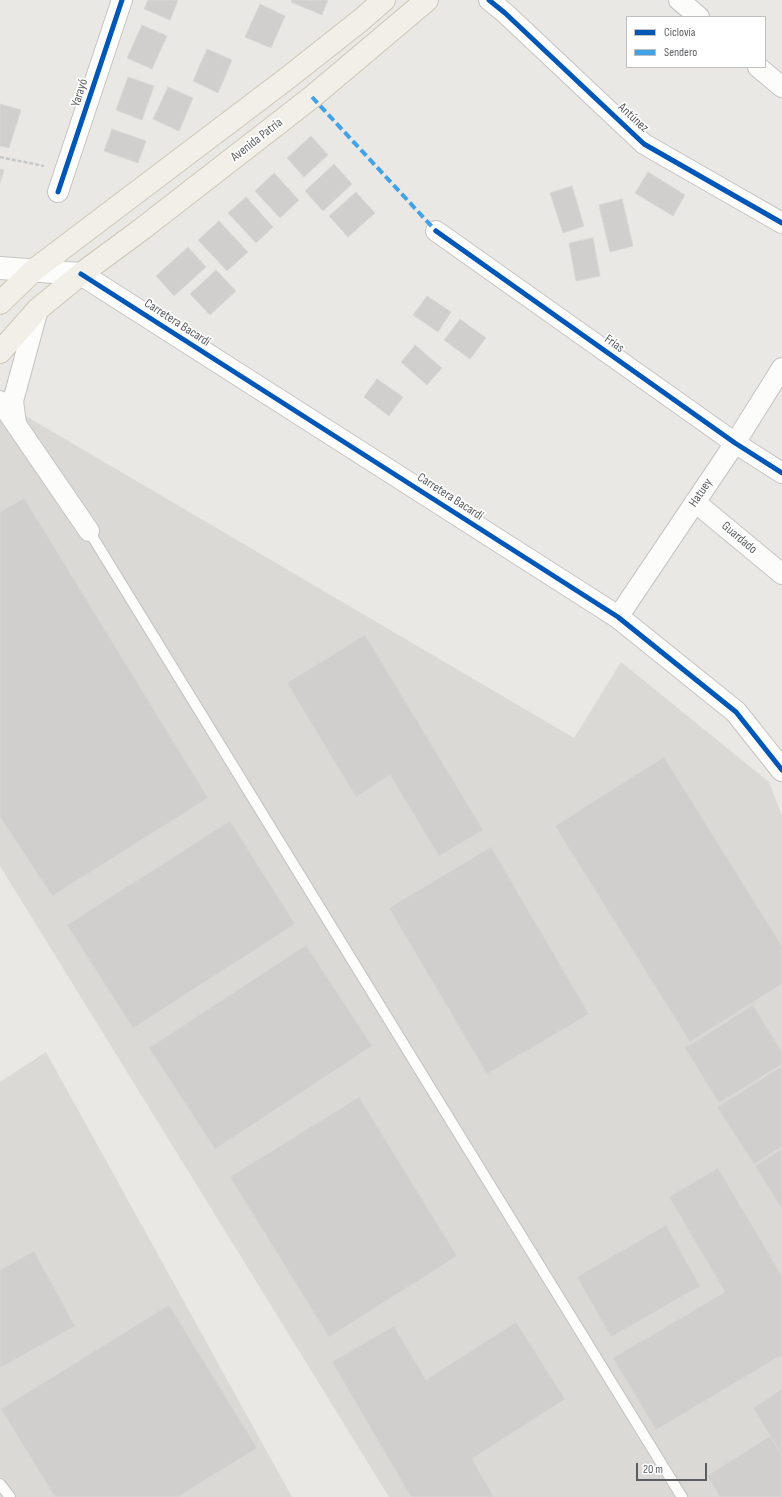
<!DOCTYPE html>
<html>
<head>
<meta charset="utf-8">
<style>
	body { margin:0 }
	#map { position:relative; width:782px; height:1497px; overflow:hidden; background:#eae8e5; font-family:"Sofia Sans Condensed",sans-serif }
	canvas { display:block }
	.legend { position:absolute; left:626px; top:16px; width:140px; height:52px; box-sizing:border-box; background:#fff; border:1px solid #bdbfc0; margin:0; padding:5px 7px; list-style:none; font-size:12px; color:#5b5e61 }
	.legend li { display:flex; align-items:center; gap:8px; height:20px }
	.legend b { width:20px; border:1px solid #bdbfc0 }
	.scale { position:absolute; left:636px; top:1463px; width:71px; height:18px; box-sizing:border-box; border:2px solid #5b5e61; border-top:0; padding-left:5px; font-size:12px; line-height:14px; white-space:nowrap; color:#5b5e61; -webkit-text-stroke:3px #fff; paint-order:stroke }
</style>
</head>
<body>
<div id="map">
<canvas width="782" height="1497"></canvas>
<ul class="legend">
<li><b style="height:5px;background:#0057b8"></b>Ciclovía</li>
<li><b style="height:5px;background:#42a2e6"></b>Sendero</li>
</ul>
<div class="scale">20 m</div>
</div>
<script>
const ctx = document.querySelector('canvas').getContext('2d');
ctx.lineJoin = 'round';
function fill(path, color) {
  ctx.fillStyle = color;
  ctx.fill(path, 'evenodd');
}
function shape(rows) {
  const path = new Path2D();
  for (const r of rows) {
    path.moveTo(r[0], r[1]);
    for (let i = 2; i < r.length; i += 2) path.lineTo(r[i], r[i + 1]);
  }
  return path;
}
function trace(path, color, width, dash) {
  ctx.strokeStyle = color;
  ctx.lineWidth = width;
  ctx.lineCap = dash ? 'butt' : 'round';
  ctx.setLineDash(dash || []);
  ctx.stroke(path);
}
function label(font, color, halo, rows, align = 'center') {
  ctx.font = font + ' "Sofia Sans Condensed",sans-serif';
  ctx.lineWidth = 3.5;
  ctx.setLineDash([]);
  ctx.textBaseline = 'middle';
  ctx.strokeStyle = halo;
  ctx.fillStyle = color;
  for (const [text, x, y, turn = 0] of rows) {
    ctx.save();
    ctx.translate(x, y);
    ctx.rotate((+turn || 0) * Math.PI / 180);
    ctx.textAlign = isNaN(turn) ? turn : align;
    if (halo) ctx.strokeText(text, 0, 0);
    ctx.fillText(text, 0, 0);
    ctx.restore();
  }
}
fill(shape([
	[2,402,574,738,621,662,769,782,782,816,782,1497,389,1497,0,866,0,405],
	[46,1052,292,1497,0,1497,0,1082]
]), '#dbd9d6');
const building = shape([
	[148,0,178,0,170,20,144,9,148,0],
	[292,0,328,0,322,15,291,2,292,0],
	[260,4,285,16,271,48,245,37,260,4],
	[142,25,167,36,152,69,127,58,142,25],
	[207,49,232,60,218,93,193,81,207,49],
	[128,77,154,86,142,120,116,110,128,77],
	[168,87,193,98,179,131,153,119,168,87],
	[0,104,21,110,9,148,0,146,0,104],
	[112,129,146,141,138,163,104,151,112,129],
	[311,136,328,155,304,177,287,158,311,136],
	[334,164,352,184,323,211,305,191,334,164],
	[0,169,4,170,0,183,0,169],
	[648,172,685,195,673,216,635,193,648,172],
	[274,173,299,200,280,218,255,191,274,173],
	[572,186,584,226,563,233,550,193,572,186],
	[356,192,375,213,348,237,329,216,356,192],
	[246,197,273,227,256,243,228,213,246,197],
	[622,199,633,246,610,252,599,205,622,199],
	[219,221,248,252,227,271,198,240,219,221],
	[593,238,600,276,576,281,569,243,593,238],
	[188,247,206,267,174,296,156,276,188,247],
	[216,270,236,291,210,315,190,294,216,270],
	[427,296,451,312,438,332,413,315,427,296],
	[460,319,486,338,470,359,444,340,460,319],
	[415,345,442,368,427,385,401,362,415,345],
	[377,379,403,397,389,416,364,397,377,379],
	[24,498,208,798,52,896,0,817,0,512,24,498],
	[365,635,483,830,439,856,390,775,356,797,287,683,365,635],
	[664,757,782,946,782,984,690,1042,555,826,664,757],
	[230,821,295,924,133,1028,67,925,230,821],
	[491,847,589,1014,487,1074,389,908,491,847],
	[306,945,372,1046,215,1149,149,1048,306,945],
	[753,1005,782,1052,782,1064,719,1103,685,1048,753,1005],
	[782,1066,782,1147,754,1164,717,1107,782,1066],
	[359,1097,457,1256,329,1337,230,1177,359,1097],
	[782,1149,782,1209,755,1166,782,1149],
	[718,1168,782,1276,782,1355,656,1430,613,1358,725,1292,669,1197,718,1168],
	[666,1225,700,1286,611,1337,577,1277,666,1225],
	[34,1251,75,1326,0,1368,0,1270,34,1251],
	[169,1305,257,1448,178,1497,55,1497,1,1409,169,1305],
	[516,1322,565,1399,472,1459,494,1497,411,1497,332,1362,394,1326,426,1380,516,1322],
	[782,1389,782,1455,753,1408,782,1389],
	[770,1436,782,1455,782,1497,720,1497,707,1476,770,1436]
]);
fill(building, '#d0cfcd');
trace(building, '#d9d7d4', 1);
const service = shape([
	[89,531,433,1092,682,1497],
	[0,1484,10,1497]
]);
const minor = shape([
	[489,0,505,13,644,144,782,223],
	[679,0,699,17],
	[758,67,782,87],
	[58,192,122,0],
	[436,231,735,443,782,473],
	[0,401,89,531],
	[16,423,13,401,38,309],
	[695,502,782,574],
	[618,617,735,443,782,368]
]);
const tertiary = shape([
	[81,274,618,617,736,712,782,770]
]);
const secondary = shape([
	[0,268,81,274]
]);
const primary = shape([
	[0,303,34,270,285,80,361,20,384,0],
	[0,352,38,309,81,274,142,229,312,97,427,0]
]);
trace(service, '#c4c4c4', 12);
trace(minor, '#c4c4c4', 22);
trace(tertiary, '#c4c4c4', 24);
trace(secondary, '#c5c5c5', 24);
trace(primary, '#cfc6b5', 24);
trace(shape([
	[0,157,44,166]
]), '#c5c9c7', 2.5, [4, 2]);
trace(service, '#fcfcfb', 10);
trace(minor, '#fcfcfb', 20);
trace(tertiary, '#fcfcfb', 22);
trace(secondary, '#fcfcfb', 22);
trace(primary, '#f1efe8', 22);
trace(shape([
	[312,97,436,231]
]), '#42a2e6', 4, [8, 4]);
trace(shape([
	[489,0,505,13,644,144,782,223],
	[58,192,122,0],
	[436,231,735,443,782,473],
	[81,274,618,617,736,712,782,770]
]), '#0057b8', 5);
label('13px', '#5b5e61', '#fff', [
	["Yarayó",80,93,-72],
	["Antúnez",633,118,43],
	["Avenida Patria",257,140,-38],
	["Carretera Bacardí",177,323,33],
	["Frías",614,344,35],
	["Hatuey",701,493,-56],
	["Carretera Bacardí",450,497,33],
	["Guardado",739,538,40]
]);
</script>
</body>
</html>
